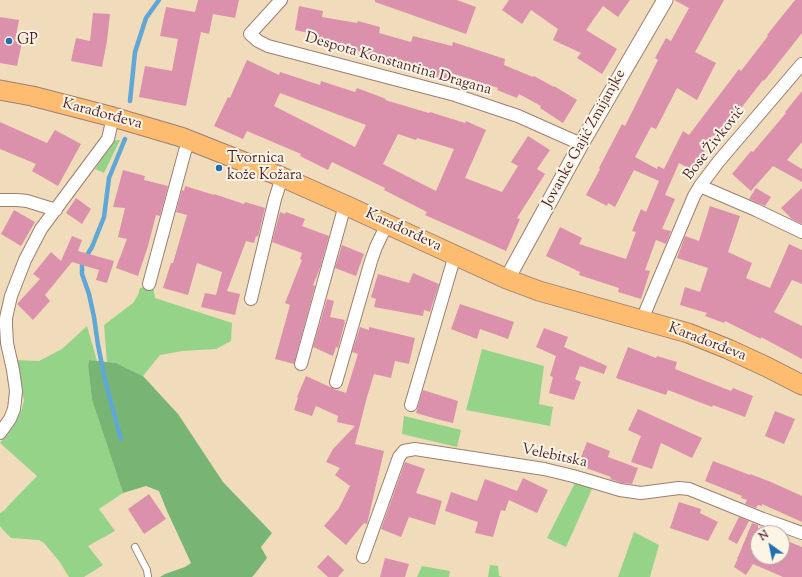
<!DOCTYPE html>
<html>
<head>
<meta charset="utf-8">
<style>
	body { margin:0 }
	#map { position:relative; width:802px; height:577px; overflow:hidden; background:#f0dcbb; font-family:"Sorts Mill Goudy",serif }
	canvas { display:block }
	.north { position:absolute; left:750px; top:525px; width:40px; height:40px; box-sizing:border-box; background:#fcf5e5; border:1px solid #b59f9b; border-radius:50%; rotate:327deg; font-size:11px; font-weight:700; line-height:16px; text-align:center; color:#4a1f2b }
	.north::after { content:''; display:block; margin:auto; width:14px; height:18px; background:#1f6fb2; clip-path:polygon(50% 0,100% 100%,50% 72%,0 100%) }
</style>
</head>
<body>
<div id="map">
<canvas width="802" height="577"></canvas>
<div class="north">N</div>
</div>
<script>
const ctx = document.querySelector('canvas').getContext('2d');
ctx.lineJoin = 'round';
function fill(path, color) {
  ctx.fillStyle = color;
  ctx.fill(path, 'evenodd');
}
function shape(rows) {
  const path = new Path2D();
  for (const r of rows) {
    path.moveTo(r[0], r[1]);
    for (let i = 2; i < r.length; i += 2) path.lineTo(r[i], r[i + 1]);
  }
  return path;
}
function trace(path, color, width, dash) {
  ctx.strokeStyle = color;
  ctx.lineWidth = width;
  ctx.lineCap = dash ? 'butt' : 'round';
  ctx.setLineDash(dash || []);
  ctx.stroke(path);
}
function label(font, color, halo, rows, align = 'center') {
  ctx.font = font + ' "Sorts Mill Goudy",serif';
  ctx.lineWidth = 4;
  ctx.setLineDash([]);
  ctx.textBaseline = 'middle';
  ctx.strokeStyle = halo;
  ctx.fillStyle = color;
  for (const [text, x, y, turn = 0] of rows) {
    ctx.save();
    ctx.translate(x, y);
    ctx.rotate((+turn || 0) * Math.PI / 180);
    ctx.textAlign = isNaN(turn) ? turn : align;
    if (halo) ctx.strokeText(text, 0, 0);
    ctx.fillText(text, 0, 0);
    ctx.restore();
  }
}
fill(shape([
	[118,140,120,140,104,173,95,169,114,141],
	[153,286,155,298,232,323,231,341,216,349,182,351,160,355,143,376,116,363,107,362,104,325,133,303,138,295,140,288],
	[87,326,97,361,89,360,88,366,92,400,123,493,99,509,115,531,88,546,103,565,84,577,69,577,59,561,44,543,39,540,11,538,3,530,0,526,0,513,5,510,7,507,37,476,0,443,15,423,22,409,24,400,18,378,15,360,39,361,62,349],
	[482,349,544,366,539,404,553,407,550,426,466,410],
	[404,416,461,430,457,447,402,434],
	[576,481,592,489,566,547,547,538],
	[634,532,659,545,650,577,618,577],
	[490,565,498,566,499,576,503,577,488,577],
	[422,566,450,571,449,577,417,577]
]), '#95d388');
fill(shape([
	[89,360,116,363,143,376,178,414,223,482,272,533,261,547,267,558,254,575,252,577,160,577,165,574,185,567,191,563,167,511,159,491,146,486,123,493,92,400,88,366]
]), '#78b574');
trace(shape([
	[130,101,135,52,146,18,159,0],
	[121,439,105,380,98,345,94,317,89,294,82,274,82,265,87,255,92,247,104,217,109,178,125,139]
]), '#5fa7d6', 4.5);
fill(shape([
	[198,0,239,0,235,18,213,14,209,34,201,32,186,106,139,97,145,66,172,71,178,39,160,36,166,7,195,12],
	[375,0,457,0,476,7,466,34,375,2],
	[509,0,630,0,618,17,603,6,586,30,617,49,602,74,577,58,581,53,553,40,558,29,531,10,522,24,502,10],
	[674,0,724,0,695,52,716,63,697,100,677,88,656,129,651,127,635,157,657,169,658,166,664,169,683,131,689,135,739,69,741,71,768,36,767,35,795,0,802,0,802,33,764,81,763,80,717,139,712,135,694,171,679,163,665,195,675,199,662,229,671,231,666,244,656,240,645,270,650,271,641,299,618,292,619,288,579,275,580,272,546,256,560,227,582,238,579,244,626,259,636,232,632,231,641,209,646,212,659,181,634,170,615,207,608,203,607,206,586,195,600,169,599,168,622,124,625,126,658,60,655,58,666,38,671,41,689,8],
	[299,6,323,11,322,17,357,23,358,21,380,27,379,33,411,42,413,36,452,46,453,42,505,59,504,65,533,77,534,76,554,87,554,86,577,100,563,123,540,108,541,106,519,94,517,98,497,90,498,88,451,73,448,81,426,75,427,71,396,62,395,67,369,60,370,54,339,46,316,41,318,35,295,30],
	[93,13,110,14,107,41,102,67,71,61,76,38,90,41],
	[0,17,19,20,15,41,22,42,17,66,0,63],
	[247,60,279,75,280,72,320,85,321,81,355,92,357,88,386,99,385,100,429,113,430,112,465,123,466,121,486,130,465,178,502,192,518,166,511,162,528,136,550,150,537,169,545,174,517,218,520,219,506,251,425,215,427,212,384,190,385,188,332,162,328,170,300,156,301,154,247,131,243,139,214,126,228,97,230,98],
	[280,93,366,125,355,147,274,106],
	[398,134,416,140,417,138,454,149,436,191,383,164],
	[802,91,802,142,787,160,802,169,802,182,773,166,751,191,732,174,751,151,753,152,786,113,785,112],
	[0,122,47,143,55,130,81,144,58,186,32,171,36,164,0,149],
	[123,170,145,176,144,180,168,186,160,216,156,215,148,246,138,276,116,268,127,239,118,237,125,208,113,207],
	[185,186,214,195,214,194,244,204,245,202,265,208,258,237,256,236,254,243,246,241,227,291,240,294,235,315,201,307,205,293,216,295,222,272,197,263,188,295,163,288,171,263,173,263,187,215,176,212,182,190,184,191],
	[756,188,771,197,765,206,749,199],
	[802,188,802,224,792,219,781,208],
	[76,198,91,209,82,224,66,213],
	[710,206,740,216,728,252,752,263,746,278,770,288,789,244,802,250,802,284,792,280,774,312,802,326,802,359,761,337,761,339,725,321,724,323,705,316,707,313,680,305,685,287,700,292,708,268,677,258,685,236,699,241],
	[14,210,35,222,21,246,1,234],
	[280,212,285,214,286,212,305,219,302,226,329,236,320,268,313,285,315,286,294,364,275,359,290,305,285,303,302,260,300,259,302,253,272,242],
	[72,236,82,240,78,251,114,261,107,283,96,280,99,270,72,262,45,295,50,301,33,320,17,304,40,279,33,274,51,252,61,261],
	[342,245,364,254,356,276,335,268],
	[413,273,439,284,430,312,424,310,423,316,374,307,376,299,371,297,378,274,409,283],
	[327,299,334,301,330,317,345,320,344,322,345,322,338,348,336,347,333,356,313,347],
	[460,304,514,322,508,339,480,329,477,339,451,329],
	[360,327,369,330,369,327,415,338,409,364,395,361,391,378,374,374,367,397,355,444,384,451,367,524,364,523,346,545,324,526,339,508,350,486,335,475,340,468,326,462,333,449,355,426,337,422,338,416,316,406,312,416,294,410,298,398,297,397,306,376,330,387,334,389,346,393,358,354,352,352],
	[544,328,568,337,564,347,607,366,604,374,580,366,575,379,581,382,574,400,549,393,553,377,550,376,556,356,536,347],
	[628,347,656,358,657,356,677,362,675,369,731,391,733,388,753,396,745,417,713,405,712,407,668,390,666,395,616,378],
	[423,390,458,401,453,423,440,420,416,413],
	[638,409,702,438,692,458,661,443,652,469,631,462,641,436,628,430],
	[775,411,795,419,784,444,765,436],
	[587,442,610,451,608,457,638,468,632,484,622,483,610,479,611,477,578,465],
	[713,461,750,475,750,474,771,482,802,496,802,522,762,504,762,506,758,505,756,508,745,504,747,500,741,498,742,496,705,481],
	[405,462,425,469,416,493,442,501,435,525,409,517,401,537,381,529],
	[523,478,548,490,537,513,509,500,505,511,501,510,493,537,475,533,478,522,445,511,451,492,477,501,485,479,517,491],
	[149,494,166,519,144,534,128,509],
	[679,502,701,509,700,513,718,522,708,541,670,528],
	[739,517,749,521,737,544,728,539],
	[752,523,758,525,758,557,782,557,782,539,802,547,802,577,783,577,753,564,746,575,734,567,738,558,736,557,738,557],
	[328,555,344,570,338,577,328,577,317,567],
	[385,558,409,564,405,577,380,577]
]), '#db91ac');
const service = shape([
	[135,547,147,570,148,577]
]);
const minor = shape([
	[281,0,250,34,258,41,268,46,455,95,518,116,581,144],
	[700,186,756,210,802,232],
	[0,200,17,200,27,201,56,210],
	[149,284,185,151,190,140],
	[251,299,275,199,282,177],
	[644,320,646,310,694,196,700,186,719,161,802,64],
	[301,364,345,205],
	[336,382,371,261,376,247,387,224],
	[411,405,455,255],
	[0,433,10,419,14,409,15,401,16,391,13,370,7,343,6,326,6,318,11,296,25,260,41,229,108,139,113,117],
	[363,557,399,457,404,451,415,449,544,469,573,476,620,490,641,493,679,488,689,489,763,519,802,533]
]);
const tertiary = shape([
	[507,279,581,144,665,0]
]);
const primary = shape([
	[0,90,32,96,113,117,181,137,282,177,345,205,507,279,539,291,688,333,728,349,767,367,802,385]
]);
trace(service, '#9d7e73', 8);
trace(minor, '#9d7e73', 14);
trace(tertiary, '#9d7e73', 17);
trace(primary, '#9d7e73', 21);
trace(service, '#fff', 6);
trace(minor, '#fff', 12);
trace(tertiary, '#fff', 15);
trace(primary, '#fdbc6f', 19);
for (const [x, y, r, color] of [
	[9,41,4,"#1f6fb2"],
	[219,168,4,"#1f6fb2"]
]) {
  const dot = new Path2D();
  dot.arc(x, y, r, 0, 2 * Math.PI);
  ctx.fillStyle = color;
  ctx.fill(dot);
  trace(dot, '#fcf5e5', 1.5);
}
label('15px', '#4a1f2b', '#fcf5e5', [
	["GP",17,41],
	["Tvornica",227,159],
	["kože Kožara",227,176]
], 'left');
label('15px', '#4a1f2b', '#fcf5e5', [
	["Despota Konstantina Dragana",398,65,16],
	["Karađorđeva",102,115,15],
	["Jovanke Gajić Zmijanjke",585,139,-61],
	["Bose Živković",715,144,-52],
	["Karađorđeva",403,231,25],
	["Karađorđeva",707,343,21],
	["Velebitska",554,457,12]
]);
</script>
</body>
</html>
